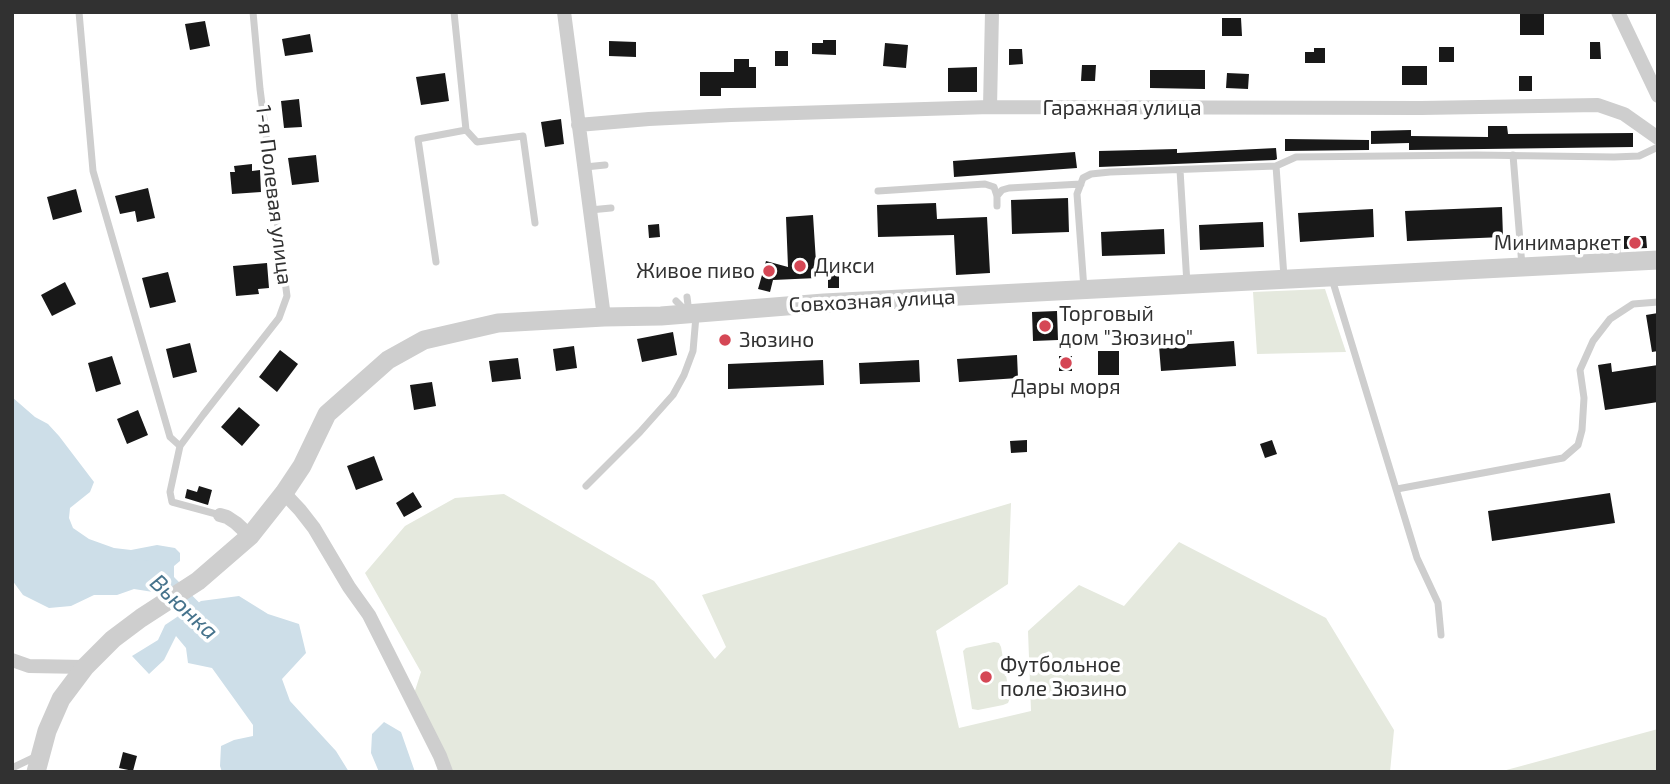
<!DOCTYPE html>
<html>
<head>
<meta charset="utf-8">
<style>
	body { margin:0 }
	#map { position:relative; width:1670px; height:784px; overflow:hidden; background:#fff; font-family:"Exo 2",sans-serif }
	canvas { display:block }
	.frame { position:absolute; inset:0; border:14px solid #313131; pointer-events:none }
</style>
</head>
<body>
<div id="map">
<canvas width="1670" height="784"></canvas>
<div class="frame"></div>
</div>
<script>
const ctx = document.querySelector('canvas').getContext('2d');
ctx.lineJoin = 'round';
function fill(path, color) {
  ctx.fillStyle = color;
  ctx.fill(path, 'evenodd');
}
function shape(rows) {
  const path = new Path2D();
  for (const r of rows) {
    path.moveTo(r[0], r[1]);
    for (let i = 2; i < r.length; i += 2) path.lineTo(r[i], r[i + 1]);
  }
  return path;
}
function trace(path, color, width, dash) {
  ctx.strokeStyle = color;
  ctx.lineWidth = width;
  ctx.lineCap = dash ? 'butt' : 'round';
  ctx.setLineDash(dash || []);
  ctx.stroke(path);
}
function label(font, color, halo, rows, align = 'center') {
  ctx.font = font + ' "Exo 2",sans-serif';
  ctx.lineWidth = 7;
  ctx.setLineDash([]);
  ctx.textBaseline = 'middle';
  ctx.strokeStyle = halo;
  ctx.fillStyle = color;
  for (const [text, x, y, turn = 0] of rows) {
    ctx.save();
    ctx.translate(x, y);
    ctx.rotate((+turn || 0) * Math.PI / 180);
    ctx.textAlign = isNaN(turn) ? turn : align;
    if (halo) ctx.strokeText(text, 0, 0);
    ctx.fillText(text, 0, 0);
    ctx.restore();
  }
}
fill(shape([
	[1325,289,1346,352,1257,354,1253,292],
	[504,494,654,581,715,659,726,647,702,595,1011,503,1008,584,936,631,959,728,1031,711,1028,631,1079,585,1124,606,1179,542,1326,618,1394,730,1390,772,439,772,412,700,421,672,365,573,405,526,455,498],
	[994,642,999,643,1001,647,1010,698,1008,703,1003,705,978,710,972,709,963,651,966,648],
	[1658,729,1658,772,1499,772]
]), '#e5e9de');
fill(shape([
	[12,397,35,417,48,424,59,436,94,482,90,492,70,508,69,518,73,528,89,539,114,548,131,550,157,545,175,548,180,553,180,561,174,566,174,579,153,592,134,589,117,595,94,595,71,606,49,608,23,595,12,580],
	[239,596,268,614,299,624,306,653,282,679,290,701,336,751,349,772,222,772,220,766,221,746,234,740,253,736,253,725,212,668,188,663,186,648,176,636,164,660,149,674,132,656,158,640,165,625,201,601],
	[384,722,401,732,415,772,379,772,371,753,372,734]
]), '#cddee8');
trace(shape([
	[141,571,155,574,209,629]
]), '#cddee8', 23);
fill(shape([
	[1520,12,1544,12,1544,35,1520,35],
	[1222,18,1241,18,1242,36,1222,36],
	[205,21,210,46,190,50,185,24],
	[310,34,313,52,285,56,282,39],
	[823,40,836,40,836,55,812,54,812,43,823,43],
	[609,41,636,42,636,57,609,56],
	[1590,42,1600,42,1601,59,1590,59],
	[885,43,908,45,906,68,883,66],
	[1439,47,1454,47,1454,62,1439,62],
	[1314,48,1325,48,1325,63,1305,63,1305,52,1314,52],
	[1009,49,1022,49,1023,64,1009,65],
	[775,51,788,51,788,66,775,66],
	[734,59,749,59,749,67,756,67,756,88,721,88,721,96,700,96,700,72,734,72],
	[1082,65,1096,65,1095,81,1081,81],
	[1402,66,1427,66,1427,85,1402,85],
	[977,67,977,92,948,92,948,68],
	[1150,70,1205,70,1205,89,1150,88],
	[445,73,449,101,421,105,416,77],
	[1227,73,1249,74,1248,89,1226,88],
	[1519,76,1532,76,1532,91,1519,91],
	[299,99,302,127,284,128,281,101],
	[561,119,564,144,545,147,541,122],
	[1488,126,1507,126,1508,134,1633,133,1633,147,1409,150,1409,143,1371,144,1371,131,1411,130,1411,136,1488,137],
	[1285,139,1369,140,1369,150,1285,151],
	[1276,148,1277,159,1275,160,1099,167,1099,151,1177,149,1177,153],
	[1075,152,1077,168,954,177,953,161],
	[316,155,319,182,292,185,288,158],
	[252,164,252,171,260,170,261,192,232,194,230,172,235,172,234,166],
	[148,188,155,218,137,222,135,211,120,214,115,196],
	[76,189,82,212,53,220,47,197],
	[1068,198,1069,232,1012,234,1011,200],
	[936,203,937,219,987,217,990,273,956,275,954,235,878,237,877,205],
	[1502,207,1503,237,1407,241,1405,211],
	[1373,209,1374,237,1300,242,1298,213],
	[813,215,817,278,773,280,770,292,758,289,766,261,788,267,786,217],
	[1263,222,1264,247,1200,250,1199,225],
	[659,224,660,237,649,238,648,225],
	[1164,229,1165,254,1102,256,1101,232],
	[1624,236,1646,236,1647,248,1624,249],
	[267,263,269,288,258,289,259,294,236,296,233,266],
	[168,272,176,302,150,308,142,278],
	[828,274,839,275,839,288,828,288],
	[65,282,76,304,52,316,41,295],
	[1057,311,1058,340,1033,341,1032,312],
	[1658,313,1658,351,1652,352,1646,315],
	[673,332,677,355,642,362,637,339],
	[1234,341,1236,366,1161,371,1159,346],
	[190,343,197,372,173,378,166,349],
	[574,346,577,368,556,371,553,349],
	[280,350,298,364,277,392,259,377],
	[1098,351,1119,351,1119,375,1098,375],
	[1017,355,1018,378,959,382,957,359],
	[112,356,121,384,96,392,88,363],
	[1059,356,1072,356,1072,371,1059,371],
	[518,358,521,379,492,382,489,361],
	[823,360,824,385,728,389,728,364],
	[919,360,920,382,860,384,859,363],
	[1611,363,1612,372,1658,365,1658,402,1605,410,1598,365],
	[432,382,436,406,414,410,410,385],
	[239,407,260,425,242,446,221,427],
	[138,410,148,435,127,444,117,419],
	[1027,440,1027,452,1011,453,1010,441],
	[1272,440,1277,454,1265,458,1260,444],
	[374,456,383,480,356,490,347,466],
	[199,486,212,490,208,505,185,498,187,489,197,492],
	[413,492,422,507,404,517,396,503],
	[1610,493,1615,523,1492,541,1488,511],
	[123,752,137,756,133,771,119,768]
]), '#181818');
trace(shape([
	[79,12,93,171,170,437,180,446],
	[466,130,477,142,523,136,535,223],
	[1513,155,1522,266],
	[1276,166,1284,277],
	[585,167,605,165],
	[1180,170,1187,284],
	[878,191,985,184,994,187,997,196,997,206],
	[997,196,1002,190,1009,188,1081,184],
	[590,210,611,208],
	[1617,243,1617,260],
	[436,262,418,139,466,130,454,12],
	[1332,279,1417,558,1438,603,1441,635],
	[1084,289,1077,194,1083,178,1091,174,1110,172,1276,166,1296,157,1476,155,1614,157,1639,156,1658,147],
	[687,297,689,313],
	[676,301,686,311],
	[586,486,640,432,673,395,684,375,693,351,696,316],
	[1397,489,1563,458,1578,445,1582,430,1584,398,1580,370,1593,341,1610,319,1633,304,1658,302],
	[220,515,172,502,170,492,180,446,203,415,279,318,287,296,260,89,253,12],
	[12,768,37,756]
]), '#cecece', 7);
trace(shape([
	[564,12,604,317],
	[1618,12,1658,96],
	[990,107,992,12],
	[578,125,649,119,731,115,990,107,1421,108,1598,105,1624,114,1658,138],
	[284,493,300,510,314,528,349,587,369,615,440,756,446,772],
	[220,515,227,517,236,523,250,536],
	[12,660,29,666,85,667]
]), '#cecece', 14);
trace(shape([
	[36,772,47,731,61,699,85,667,113,639,141,618,198,581,250,536,284,493,302,466,327,414,388,360,424,340,498,323,604,317,661,316,824,303,1658,260]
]), '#cecece', 19);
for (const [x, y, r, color] of [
	[1635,243,7,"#d54755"],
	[800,266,7,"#d54755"],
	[769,271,7,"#d54755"],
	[1045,326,7,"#d54755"],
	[725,340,7,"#d54755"],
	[1066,363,7,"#d54755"],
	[986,677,7,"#d54755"]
]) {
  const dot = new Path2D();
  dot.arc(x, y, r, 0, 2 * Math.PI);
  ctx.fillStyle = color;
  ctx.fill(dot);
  trace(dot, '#fff', 2.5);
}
label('21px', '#313131', '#fff', [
	["Гаражная улица",1122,108],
	["1-я Полевая улица",274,195,83],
	["Совхозная улица",872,301,-3]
]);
label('21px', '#313131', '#fff', [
	["Минимаркет",1621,243,"right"],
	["Дикси",814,266],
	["Живое пиво",755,271,"right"],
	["Торговый",1059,314],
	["дом \"Зюзино\"",1059,338],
	["Зюзино",739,340],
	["Дары моря",1066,387,"center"],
	["Футбольное",1000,665],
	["поле Зюзино",1000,689]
], 'left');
label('italic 23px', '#46738c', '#fff', [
	["Вьюнка",184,607,43]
]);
</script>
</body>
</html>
